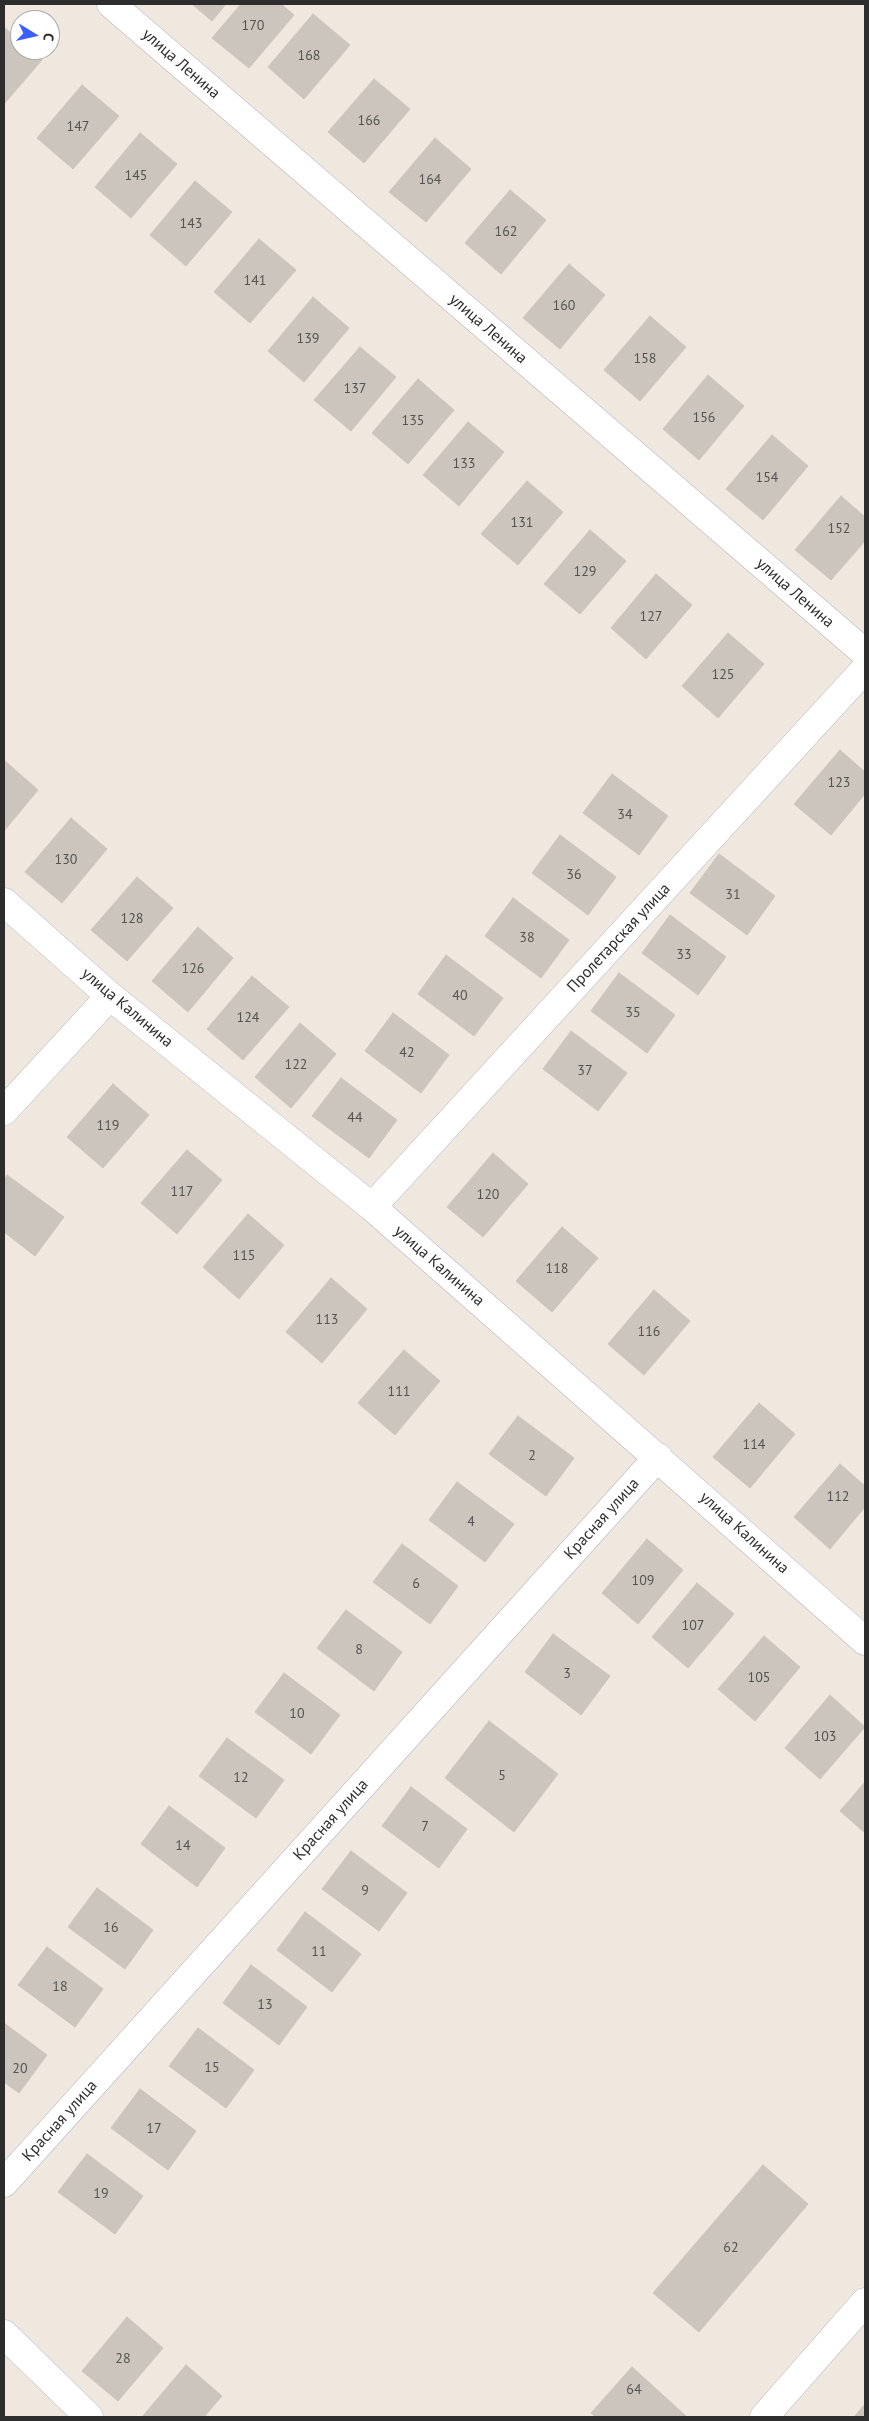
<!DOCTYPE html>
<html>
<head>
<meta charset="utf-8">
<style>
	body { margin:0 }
	#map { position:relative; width:869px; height:2421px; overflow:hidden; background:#f0e8de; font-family:"PT Sans",sans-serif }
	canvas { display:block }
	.frame { position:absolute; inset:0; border:5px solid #2d2d2d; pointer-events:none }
	.north { position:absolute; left:10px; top:10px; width:50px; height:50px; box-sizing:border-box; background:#fff; border:1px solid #ababab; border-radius:50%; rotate:99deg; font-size:14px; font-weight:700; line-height:20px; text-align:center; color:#2d2d2d }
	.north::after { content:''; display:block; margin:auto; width:18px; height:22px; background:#3c60ff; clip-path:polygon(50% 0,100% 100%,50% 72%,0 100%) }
</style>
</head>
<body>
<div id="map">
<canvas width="869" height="2421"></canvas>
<div class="frame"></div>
<div class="north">С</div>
</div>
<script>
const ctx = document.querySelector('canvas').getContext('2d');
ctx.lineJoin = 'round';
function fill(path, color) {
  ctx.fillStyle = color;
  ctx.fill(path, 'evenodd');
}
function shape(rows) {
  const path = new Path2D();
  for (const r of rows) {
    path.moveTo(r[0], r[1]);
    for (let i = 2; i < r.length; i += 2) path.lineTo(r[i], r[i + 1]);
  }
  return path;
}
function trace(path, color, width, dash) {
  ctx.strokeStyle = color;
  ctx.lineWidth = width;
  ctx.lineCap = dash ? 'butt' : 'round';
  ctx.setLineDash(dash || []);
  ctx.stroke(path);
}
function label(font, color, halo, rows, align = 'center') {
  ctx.font = font + ' "PT Sans",sans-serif';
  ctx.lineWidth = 5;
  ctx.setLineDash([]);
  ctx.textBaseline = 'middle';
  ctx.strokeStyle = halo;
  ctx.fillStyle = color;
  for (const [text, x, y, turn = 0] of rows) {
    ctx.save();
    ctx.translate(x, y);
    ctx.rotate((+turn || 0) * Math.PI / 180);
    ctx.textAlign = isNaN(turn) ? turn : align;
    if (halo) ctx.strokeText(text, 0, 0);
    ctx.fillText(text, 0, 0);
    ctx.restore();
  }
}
const building = shape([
	[192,4,226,4,212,21,192,4],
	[241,4,281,4,294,15,249,68,212,38,241,4],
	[313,14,350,45,304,99,268,67,313,14],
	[4,27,20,41,20,50,31,50,42,60,4,104,4,27],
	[374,79,410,109,364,163,328,132,374,79],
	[82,85,119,116,73,169,37,138,82,85],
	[140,133,177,164,131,218,95,187,140,133],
	[435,138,471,169,426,222,389,192,435,138],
	[195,181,232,212,186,266,150,235,195,181],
	[510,190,546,220,501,274,465,243,510,190],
	[259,239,296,270,250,323,214,292,259,239],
	[569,264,605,295,560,349,523,318,569,264],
	[313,297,349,328,304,382,268,351,313,297],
	[650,316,686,347,640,401,604,370,650,316],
	[360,347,396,377,351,431,314,400,360,347],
	[708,375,744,406,699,460,663,429,708,375],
	[418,379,454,410,408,464,372,433,418,379],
	[468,422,504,452,459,506,423,475,468,422],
	[772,435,808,466,763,520,726,489,772,435],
	[527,481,563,512,518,565,481,534,527,481],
	[841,496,865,517,865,541,831,580,795,550,841,496],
	[590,530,626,561,580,614,544,584,590,530],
	[656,574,692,605,646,659,611,628,656,574],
	[728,633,764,664,718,718,682,686,728,633],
	[840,750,865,772,865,794,831,835,794,804,840,750],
	[4,760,38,790,4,831,4,760],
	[612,774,668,816,639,855,583,813,612,774],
	[71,818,107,849,62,903,25,872,71,818],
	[560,835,616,877,588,915,532,873,560,835],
	[719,854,775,896,747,935,690,893,719,854],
	[137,877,173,908,127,961,91,930,137,877],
	[513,898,569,940,541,978,485,936,513,898],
	[670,915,726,957,698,995,642,953,670,915],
	[198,927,233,958,188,1012,152,981,198,927],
	[446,955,503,998,474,1036,418,994,446,955],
	[619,973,675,1015,647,1053,591,1011,619,973],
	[252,976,289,1007,243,1060,207,1029,252,976],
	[393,1013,449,1055,421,1093,365,1051,393,1013],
	[300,1023,336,1054,291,1108,255,1077,300,1023],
	[571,1031,627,1073,598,1111,543,1069,571,1031],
	[341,1078,397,1120,369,1158,312,1116,341,1078],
	[113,1084,149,1115,103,1168,67,1137,113,1084],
	[187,1150,222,1180,177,1234,141,1203,187,1150],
	[493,1153,528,1184,483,1237,447,1207,493,1153],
	[7,1175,64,1217,35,1256,4,1232,4,1180,7,1175],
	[248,1214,284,1245,239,1299,203,1267,248,1214],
	[562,1227,598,1258,552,1312,516,1281,562,1227],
	[331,1278,367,1309,322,1363,286,1332,331,1278],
	[654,1290,690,1321,644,1375,608,1344,654,1290],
	[404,1350,440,1381,395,1435,358,1403,404,1350],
	[759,1403,795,1434,750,1488,713,1457,759,1403],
	[518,1416,574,1458,546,1496,489,1454,518,1416],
	[840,1464,865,1486,865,1507,830,1549,794,1517,840,1464],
	[457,1482,514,1524,485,1562,429,1520,457,1482],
	[647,1539,683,1570,638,1624,602,1593,647,1539],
	[402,1544,458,1586,430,1624,373,1582,402,1544],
	[697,1583,734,1614,688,1668,652,1637,697,1583],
	[346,1610,402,1652,374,1691,317,1648,346,1610],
	[553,1634,610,1676,581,1715,525,1672,553,1634],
	[764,1636,800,1667,755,1721,718,1689,764,1636],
	[284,1673,340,1715,311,1754,255,1712,284,1673],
	[830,1695,865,1727,820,1779,785,1748,830,1695],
	[489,1721,558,1774,514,1832,445,1778,489,1721],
	[227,1738,284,1780,256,1818,199,1776,227,1738],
	[865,1782,865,1833,840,1811,865,1782],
	[411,1787,467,1829,439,1868,382,1826,411,1787],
	[169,1806,225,1848,197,1887,141,1844,169,1806],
	[351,1851,407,1893,379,1931,322,1889,351,1851],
	[97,1888,153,1930,125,1969,68,1927,97,1888],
	[305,1912,361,1954,332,1992,277,1950,305,1912],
	[47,1947,103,1989,75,2027,18,1985,47,1947],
	[251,1965,307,2007,279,2045,223,2003,251,1965],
	[4,2023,47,2055,19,2093,4,2082,4,2023],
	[198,2028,254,2070,226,2108,169,2066,198,2028],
	[140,2089,196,2131,168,2170,111,2128,140,2089],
	[87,2154,143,2196,115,2234,58,2192,87,2154],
	[763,2165,808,2204,699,2332,653,2293,763,2165],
	[127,2317,163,2348,118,2401,82,2371,127,2317],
	[186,2365,222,2396,204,2417,142,2417,186,2365],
	[632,2367,686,2416,685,2417,595,2417,591,2413,632,2367],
	[865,2404,865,2417,854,2417,865,2404]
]);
fill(building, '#cbc5bd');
trace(building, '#ccc4b7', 1);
const minor = shape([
	[111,4,865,653],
	[4,902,110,996,372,1207,865,1641],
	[4,1111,110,996],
	[372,1207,865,669],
	[4,2183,658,1457],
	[4,2334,89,2417],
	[764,2417,865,2302]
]);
trace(minor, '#b2b5c2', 29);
trace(minor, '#fff', 28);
label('14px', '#545351', null, [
	["170",253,26],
	["168",309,56],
	["166",369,121],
	["147",78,127],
	["145",136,176],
	["164",430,180],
	["143",191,224],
	["162",506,232],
	["141",255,281],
	["160",564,306],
	["139",308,339],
	["158",645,359],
	["137",355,389],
	["156",704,418],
	["135",413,421],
	["133",464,464],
	["154",767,478],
	["131",522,523],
	["152",839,529],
	["129",585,572],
	["127",651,617],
	["125",723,675],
	["123",839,783],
	["34",625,815],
	["130",66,860],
	["36",574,875],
	["31",733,895],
	["128",132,919],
	["38",527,938],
	["33",684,955],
	["126",193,969],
	["40",460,996],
	["35",633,1013],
	["124",248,1018],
	["42",407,1053],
	["122",296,1065],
	["37",585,1071],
	["44",355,1118],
	["119",108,1126],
	["117",182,1192],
	["120",488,1195],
	["115",244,1256],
	["118",557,1269],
	["113",327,1320],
	["116",649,1332],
	["111",399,1392],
	["114",754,1445],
	["2",532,1456],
	["112",838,1497],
	["4",471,1522],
	["109",643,1581],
	["6",416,1584],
	["107",693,1626],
	["8",359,1650],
	["3",567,1674],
	["105",759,1678],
	["10",297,1714],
	["103",825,1737],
	["5",502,1776],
	["12",241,1778],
	["7",425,1827],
	["14",183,1846],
	["9",365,1891],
	["16",111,1928],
	["11",319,1952],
	["18",60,1987],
	["13",265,2005],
	["15",212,2068],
	["20",20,2069],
	["17",154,2129],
	["19",101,2194],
	["62",731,2248],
	["28",123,2359],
	["64",634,2390]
]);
label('16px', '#2d2d2d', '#fff', [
	["улица Ленина",181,64,41],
	["улица Ленина",488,329,41],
	["улица Ленина",795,593,41],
	["Пролетарская улица",619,938,-47],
	["улица Калинина",127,1008,40],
	["улица Калинина",439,1266,41],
	["Красная улица",602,1519,-48],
	["улица Калинина",744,1533,42],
	["Красная улица",331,1820,-48],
	["Красная улица",60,2121,-48]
]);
</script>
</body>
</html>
